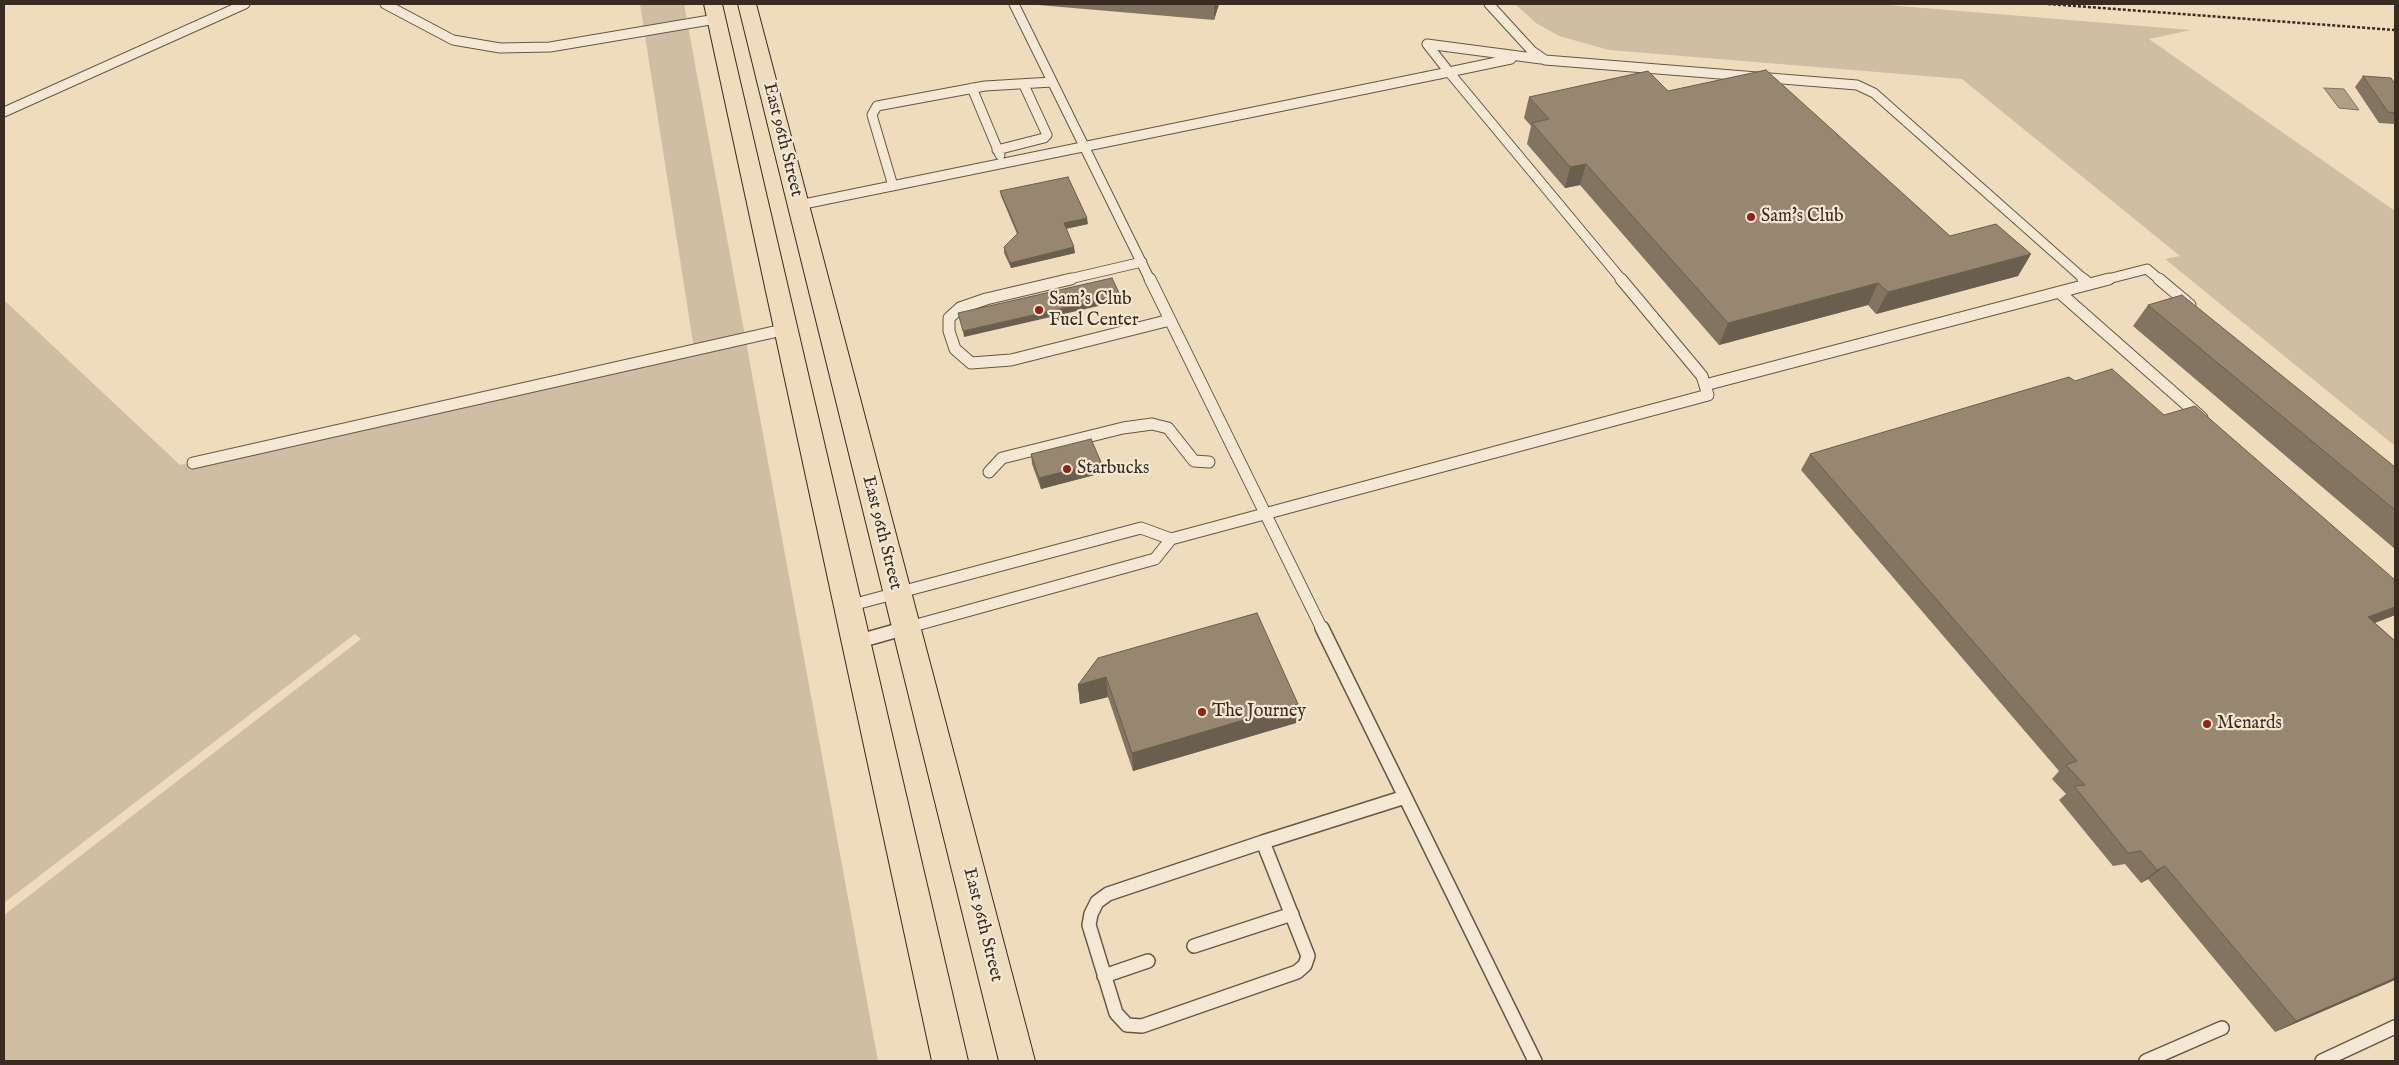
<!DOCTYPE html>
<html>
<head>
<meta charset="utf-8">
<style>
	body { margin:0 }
	#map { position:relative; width:2399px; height:1065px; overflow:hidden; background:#eedcbd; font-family:"IM FELL English",serif }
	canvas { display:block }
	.frame { position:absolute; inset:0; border:5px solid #392b1f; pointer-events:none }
</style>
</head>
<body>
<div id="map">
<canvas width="2399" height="1065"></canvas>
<div class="frame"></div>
</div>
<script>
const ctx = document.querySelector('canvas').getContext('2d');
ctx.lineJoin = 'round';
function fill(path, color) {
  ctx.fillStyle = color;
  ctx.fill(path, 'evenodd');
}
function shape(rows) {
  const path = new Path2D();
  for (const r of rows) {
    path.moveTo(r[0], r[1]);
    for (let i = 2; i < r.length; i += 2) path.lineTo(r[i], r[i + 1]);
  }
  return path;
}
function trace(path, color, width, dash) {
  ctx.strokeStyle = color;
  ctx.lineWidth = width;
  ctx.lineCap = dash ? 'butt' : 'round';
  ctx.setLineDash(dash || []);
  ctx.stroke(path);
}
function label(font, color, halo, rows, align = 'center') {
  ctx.font = font + ' "IM FELL English",serif';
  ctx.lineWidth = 4.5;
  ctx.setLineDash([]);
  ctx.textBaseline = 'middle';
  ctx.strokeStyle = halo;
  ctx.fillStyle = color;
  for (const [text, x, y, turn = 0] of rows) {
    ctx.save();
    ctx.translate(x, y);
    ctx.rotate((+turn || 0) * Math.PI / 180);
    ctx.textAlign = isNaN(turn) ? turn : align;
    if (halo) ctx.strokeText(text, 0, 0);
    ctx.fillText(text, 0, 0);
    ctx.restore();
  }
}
fill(shape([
	[640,4,684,4,878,1061,4,1061,4,915,361,639,355,634,4,903,4,300,180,465,694,349],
	[1515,4,1875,4,2191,30,2149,39,2395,211,2395,446,2165,259,2180,256,1962,79,1609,50,1559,36,1536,23]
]), '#cfbea2');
const water = shape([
	[2324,88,2344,89,2359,110,2339,108,2324,88]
]);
fill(water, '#b0a087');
trace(water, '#80715d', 1);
const serviceFar2 = shape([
	[385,4,453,40,500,48,550,47,716,19],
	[1014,4,1150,280],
	[1489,4,1532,51,1545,60,1857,85,1874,93,2085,280],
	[1427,44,1541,59],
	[1427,44,1449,72,1511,59],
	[972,88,1000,155],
	[4,112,245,4],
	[997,150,1044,138,1047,135,1024,85],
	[893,186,872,115,877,106,985,86,1052,82],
	[799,205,1449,72,1622,280],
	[1065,280,1142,262],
	[2104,280,2147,269,2160,280]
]);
const serviceFar1 = shape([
	[1071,279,986,299,960,308,949,318,949,331,955,349,971,363,1011,360,1170,320],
	[1150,279,1322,629],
	[2083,279,2089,284],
	[2159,279,2190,305],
	[2059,292,2202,418],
	[1705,385,2109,279],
	[193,463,787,329],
	[989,472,1002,458,1123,428,1152,424,1168,428,1194,461,1209,462],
	[848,606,1141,528,1171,539,1708,395,1702,376,1621,279],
	[902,629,1155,559,1171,539]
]);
const service = shape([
	[1322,628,1535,1061],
	[856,642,906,628],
	[1263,842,1308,956,1305,965,1297,972,1142,1026,1127,1025,1116,1013,1089,925,1091,914,1097,902,1108,894,1263,842],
	[1263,842,1405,797],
	[1194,946,1292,914],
	[1104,976,1148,961],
	[2146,1061,2222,1028],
	[2322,1061,2395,1027]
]);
const primary = shape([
	[704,4,722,4,968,1061,932,1061,704,4],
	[738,4,756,4,1035,1061,999,1061,738,4]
]);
trace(serviceFar2, '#665746', 11);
trace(serviceFar1, '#665746', 13);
trace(service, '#665746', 16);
trace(primary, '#392b1f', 2);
trace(shape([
	[2048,4,2395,30]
]), '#392b1f', 2.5, [3, 2]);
trace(serviceFar2, '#f4e8d4', 9);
trace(serviceFar1, '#f4e8d4', 11);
trace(service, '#f4e8d4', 13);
fill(primary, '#eedcbd');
fill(shape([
	[1026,4,1219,4,1214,20],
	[2363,76,2395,84,2395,124,2379,123,2355,87],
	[1668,91,1950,236,2031,254,2018,276,1876,314,1868,305,1719,345,1580,185,1565,188,1527,144,1531,126,1524,118,1529,97],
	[1000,191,1088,224,1066,229,1075,253,1011,268,1004,253,1004,247,1017,234,1001,196],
	[2148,305,2395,467,2395,549,2133,326],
	[2075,381,2164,415,2395,580,2395,615,2375,623,2395,641,2395,980,2275,1032,2148,879,2141,883,2125,864,2113,866,2059,800,2066,794,2052,779,2059,771,1801,470,1810,454],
	[1031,454,1101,462,1102,473,1041,489,1032,464],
	[1098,658,1296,723,1133,771,1108,697,1080,704,1078,685]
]), '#827461');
fill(shape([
	[1214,4,1219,4,1214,20],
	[1586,164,1580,185,1565,188,1570,167],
	[1087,218,1088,224,1064,229,1064,223],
	[1074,247,1075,253,1011,268,1010,263],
	[2031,254,2018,276,1876,314,1888,292],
	[1878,283,1868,305,1719,345,1728,323],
	[1120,295,1120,301,964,337,963,331],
	[1101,462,1102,473,1041,489,1039,478],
	[2395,607,2395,615,2351,632,2368,617],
	[1106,677,1108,697,1080,704,1078,685],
	[1298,704,1296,723,1133,771,1132,753],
	[2165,866,2148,879,2141,883,2157,870],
	[2395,978,2395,980,2275,1032,2296,1021]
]), '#6a5e4f');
const building = shape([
	[1766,70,1950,236,1996,224,2031,254,1888,292,1878,283,1728,323,1586,164,1570,167,1532,123,1549,119,1529,97,1648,71,1668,91,1766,70],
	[2363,76,2391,78,2395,84,2395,113,2388,112,2363,76],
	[1068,177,1087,218,1064,223,1074,247,1010,263,1004,247,1018,233,1000,191,1068,177],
	[1112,278,1120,295,963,331,958,313,1112,278],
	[2182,295,2395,467,2395,510,2148,305,2182,295],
	[2112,369,2164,415,2195,406,2395,580,2395,607,2368,617,2395,641,2395,978,2296,1021,2165,866,2157,870,2141,851,2128,853,2074,786,2085,785,2066,765,2077,761,1810,454,2069,377,2075,381,2112,369],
	[1091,439,1101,462,1039,478,1031,454,1091,439],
	[1257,613,1298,704,1132,753,1106,677,1078,685,1098,658,1257,613]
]);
fill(building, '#978771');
trace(building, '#6a5e4f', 1);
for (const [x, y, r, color] of [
	[1751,217,5,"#8f2418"],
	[1039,310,5,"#8f2418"],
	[1067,469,5,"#8f2418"],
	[1202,712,5,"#8f2418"],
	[2207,724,5,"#8f2418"]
]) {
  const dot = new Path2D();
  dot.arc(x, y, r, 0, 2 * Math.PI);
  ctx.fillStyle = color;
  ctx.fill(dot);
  trace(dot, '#f4e8d4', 2);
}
label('18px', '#392b1f', '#f4e8d4', [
	["East 96th Street",782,140,76],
	["East 96th Street",881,533,76],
	["East 96th Street",982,925,76]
]);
label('18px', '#392b1f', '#f4e8d4', [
	["Sam's Club",1761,217],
	["Sam's Club",1049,300],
	["Fuel Center",1049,321],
	["Starbucks",1077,469],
	["The Journey",1212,712],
	["Menards",2217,724]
], 'left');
</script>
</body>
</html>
